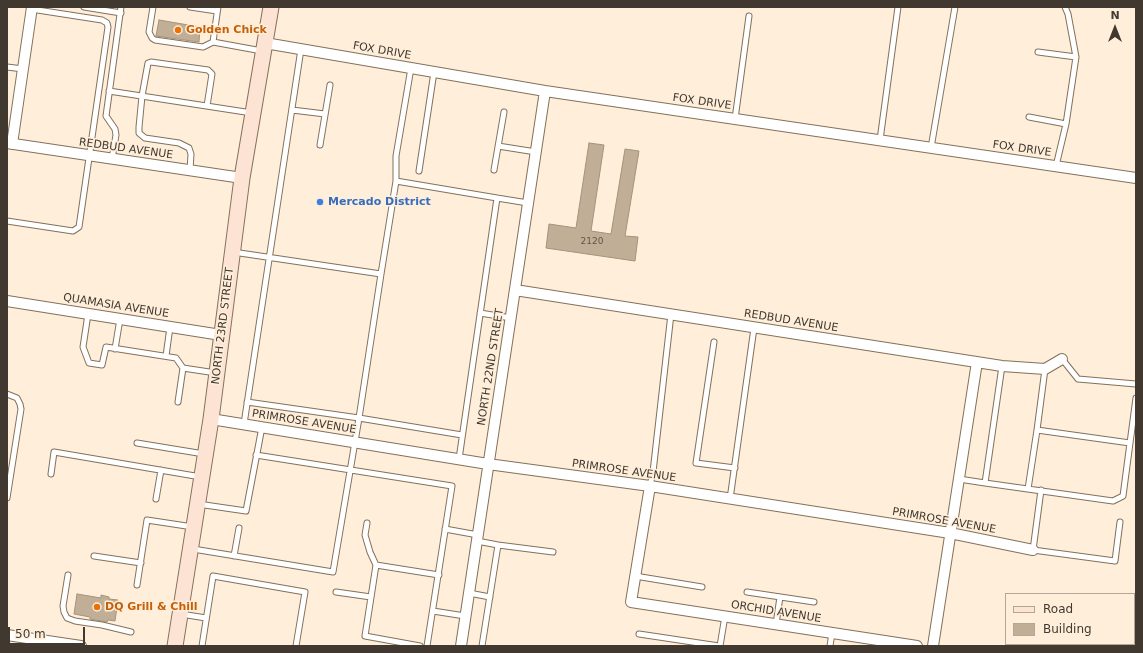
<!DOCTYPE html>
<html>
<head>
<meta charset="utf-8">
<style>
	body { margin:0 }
	#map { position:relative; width:1143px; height:653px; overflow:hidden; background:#ffeeda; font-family:"DejaVu Sans",sans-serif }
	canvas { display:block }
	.frame { position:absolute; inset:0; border:8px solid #41392f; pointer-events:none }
	.legend { position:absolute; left:1005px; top:593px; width:130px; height:52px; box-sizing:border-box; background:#ffeeda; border:1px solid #b3a696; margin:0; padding:5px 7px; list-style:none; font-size:12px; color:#41392f }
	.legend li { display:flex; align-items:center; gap:8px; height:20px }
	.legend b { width:20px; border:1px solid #b3a696 }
	.north { position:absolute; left:1095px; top:8px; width:40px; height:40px; -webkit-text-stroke:3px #ffeeda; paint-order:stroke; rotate:0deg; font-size:11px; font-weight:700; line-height:16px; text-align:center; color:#41392f }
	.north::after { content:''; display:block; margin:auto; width:14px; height:18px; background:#41392f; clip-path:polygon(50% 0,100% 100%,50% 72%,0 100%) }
	.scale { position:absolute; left:8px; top:627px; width:77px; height:18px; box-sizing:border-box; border:2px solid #41392f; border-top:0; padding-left:5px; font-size:12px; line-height:14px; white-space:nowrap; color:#41392f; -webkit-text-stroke:3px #ffeeda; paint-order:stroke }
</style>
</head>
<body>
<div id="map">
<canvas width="1143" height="653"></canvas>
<div class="frame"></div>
<ul class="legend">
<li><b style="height:5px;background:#fde3d4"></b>Road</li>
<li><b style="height:11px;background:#c1ae96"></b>Building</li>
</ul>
<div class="north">N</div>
<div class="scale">50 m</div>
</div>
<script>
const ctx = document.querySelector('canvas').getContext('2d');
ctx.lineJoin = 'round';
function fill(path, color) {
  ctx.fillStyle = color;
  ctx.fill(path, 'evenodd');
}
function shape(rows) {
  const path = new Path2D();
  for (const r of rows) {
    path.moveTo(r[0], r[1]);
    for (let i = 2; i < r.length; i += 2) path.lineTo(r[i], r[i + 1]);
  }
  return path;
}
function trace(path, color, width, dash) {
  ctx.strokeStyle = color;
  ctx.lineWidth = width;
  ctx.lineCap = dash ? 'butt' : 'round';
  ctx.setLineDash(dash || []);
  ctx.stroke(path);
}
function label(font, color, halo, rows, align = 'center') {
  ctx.font = font + ' "DejaVu Sans",sans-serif';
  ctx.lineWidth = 3;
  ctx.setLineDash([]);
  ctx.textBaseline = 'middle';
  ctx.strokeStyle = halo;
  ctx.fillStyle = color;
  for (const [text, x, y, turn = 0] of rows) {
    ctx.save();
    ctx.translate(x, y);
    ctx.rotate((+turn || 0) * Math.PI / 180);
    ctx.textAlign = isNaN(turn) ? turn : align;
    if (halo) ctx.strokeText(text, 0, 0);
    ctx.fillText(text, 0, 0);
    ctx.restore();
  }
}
const building = shape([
	[159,20,200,27,199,42,156,36,159,20],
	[589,143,604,145,591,231,611,234,625,149,639,151,625,236,638,237,635,261,546,248,549,224,576,228,589,143],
	[77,594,101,598,101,595,109,597,109,599,118,600,115,621,108,620,107,622,90,619,90,617,74,614,77,594]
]);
fill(building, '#c1ae96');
trace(building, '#a5927b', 1);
const service = shape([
	[84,7,121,13],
	[153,7,149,32,152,38,155,40,203,47,213,42],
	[190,7,217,11],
	[218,7,213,42,262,51],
	[1038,52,1076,57],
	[7,67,23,69],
	[109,91,252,113],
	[292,110,325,114],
	[1029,117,1066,124],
	[735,119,749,16],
	[880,140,898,7],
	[320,145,330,85],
	[498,146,536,152],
	[931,148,955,7],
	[112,159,116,135,115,129,106,116,121,7],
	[1056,166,1066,124,1076,57,1068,14,1065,7],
	[190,170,191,154,189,148,179,143,145,138,139,133,139,127,142,96,148,63,151,62,208,70,212,74,207,106],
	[494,170,504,112],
	[419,171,434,72],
	[396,181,396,156,411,68],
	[7,221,73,231,79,227,108,27,107,23,102,20,31,9],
	[233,252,381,274,359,418,247,402],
	[381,274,396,181,497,198],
	[480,313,511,318],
	[88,314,83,347,89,363,102,365,106,347,176,358,183,368,178,402],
	[714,342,696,463,735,468],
	[115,349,120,319],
	[166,356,170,327],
	[1062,359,1078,379,1136,384],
	[1002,366,985,483,1113,501,1123,496,1130,443,1037,430,1045,369],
	[183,368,216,373],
	[7,394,17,398,20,404,21,409,7,498],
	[244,424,301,49],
	[137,443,204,454],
	[1130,443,1136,398],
	[256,455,452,486,427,646],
	[459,459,497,198,528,203],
	[51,474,54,452,201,477],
	[959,479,985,483],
	[650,486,653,472,671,314],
	[1028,489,1037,430],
	[1041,490,1033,550,1115,561,1120,522],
	[156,499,161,470],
	[730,499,754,328],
	[198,504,246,511,262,427],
	[367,523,365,535,370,552,376,565],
	[445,529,478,535],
	[477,541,498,545,482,646],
	[498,545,553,552],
	[193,549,333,572,359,418,462,435],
	[94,556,141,563],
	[234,556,239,528],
	[68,575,63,606,64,612,67,618,75,621,102,625,131,632],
	[635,576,702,587],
	[137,585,147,520,193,527],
	[336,592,371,597],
	[747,592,814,602],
	[469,593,490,597],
	[433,611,465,616],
	[181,614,206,618],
	[776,624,780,597],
	[639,634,719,646],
	[202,646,213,576,305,592,296,646],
	[420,646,365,636,376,565,439,575],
	[720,646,725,616],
	[830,646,832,633]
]);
const minor = shape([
	[265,43,545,91,1136,178],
	[7,143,242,178],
	[12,144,32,7],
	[515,290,1002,366,1045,369,1062,359],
	[7,301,221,335],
	[211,419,488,464,650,486,950,533,1033,550],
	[650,486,631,602,917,646],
	[7,635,81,646],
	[461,646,545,91],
	[933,646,977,362]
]);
const secondary = shape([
	[175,646,211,419,242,178,271,7]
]);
trace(service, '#83715b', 7);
trace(minor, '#83715b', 12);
trace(secondary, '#83715b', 17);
trace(service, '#fff', 5);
trace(minor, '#fff', 10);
trace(secondary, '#fde3d4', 15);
const rail = shape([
	[1134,627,1136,614],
	[1131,646,1131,644]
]);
trace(rail, '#5d5448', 4.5);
trace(rail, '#ffeeda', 3, [9]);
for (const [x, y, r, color] of [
	[178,30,4,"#e8710a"],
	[320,202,4,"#3f7fe0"],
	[97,607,4,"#e8710a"]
]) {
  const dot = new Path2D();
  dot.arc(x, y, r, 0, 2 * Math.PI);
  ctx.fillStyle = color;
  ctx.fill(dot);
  trace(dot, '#ffeeda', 1.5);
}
label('9px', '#615649', null, [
	["2120",592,242]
]);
label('bold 11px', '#c56008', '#ffeeda', [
	["Golden Chick",186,30],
	["DQ Grill & Chill",105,607]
], 'left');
label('11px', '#41392f', '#ffeeda', [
	["FOX DRIVE",382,51,10],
	["FOX DRIVE",702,102,8],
	["REDBUD AVENUE",126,149,8],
	["FOX DRIVE",1022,149,8],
	["QUAMASIA AVENUE",116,306,9],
	["REDBUD AVENUE",791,321,9],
	["NORTH 23RD STREET",223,326,-83],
	["NORTH 22ND STREET",491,367,-81],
	["PRIMROSE AVENUE",304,422,9],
	["PRIMROSE AVENUE",624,471,8],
	["PRIMROSE AVENUE",944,521,10],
	["ORCHID AVENUE",776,612,9]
]);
label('bold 11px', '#366cbe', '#ffeeda', [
	["Mercado District",328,202]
], 'left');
</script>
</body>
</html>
